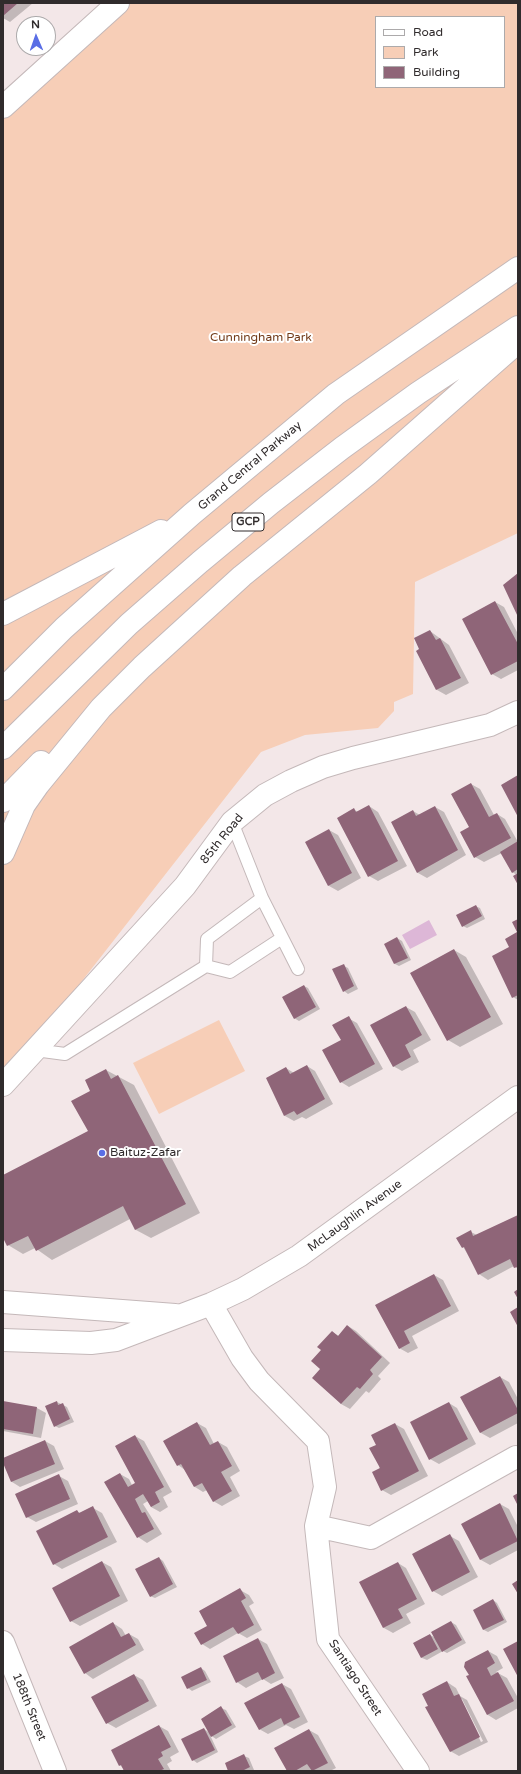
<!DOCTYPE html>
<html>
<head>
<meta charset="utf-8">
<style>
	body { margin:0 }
	#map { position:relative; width:521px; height:1774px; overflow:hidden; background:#f3e7e8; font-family:"Varela Round",sans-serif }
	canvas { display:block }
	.frame { position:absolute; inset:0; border:4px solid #302b2c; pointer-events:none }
	.legend { position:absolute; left:375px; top:16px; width:130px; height:72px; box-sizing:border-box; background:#fff; border:1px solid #acaaab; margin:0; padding:5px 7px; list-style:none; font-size:12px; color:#302b2c }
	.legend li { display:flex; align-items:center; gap:8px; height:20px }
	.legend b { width:20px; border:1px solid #acaaab }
	.north { position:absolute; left:16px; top:16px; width:40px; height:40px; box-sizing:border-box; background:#fff; border:1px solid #acaaab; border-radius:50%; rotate:358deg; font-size:11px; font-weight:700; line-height:16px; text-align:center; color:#302b2c }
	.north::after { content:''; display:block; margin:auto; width:14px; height:18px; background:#5a6ee5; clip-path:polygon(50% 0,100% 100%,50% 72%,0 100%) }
</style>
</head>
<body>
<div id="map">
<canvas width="521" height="1774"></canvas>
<div class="frame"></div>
<ul class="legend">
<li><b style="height:5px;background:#fff"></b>Road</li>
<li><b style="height:11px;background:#f7ceb7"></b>Park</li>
<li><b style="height:11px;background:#8f6578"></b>Building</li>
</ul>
<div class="north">N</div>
</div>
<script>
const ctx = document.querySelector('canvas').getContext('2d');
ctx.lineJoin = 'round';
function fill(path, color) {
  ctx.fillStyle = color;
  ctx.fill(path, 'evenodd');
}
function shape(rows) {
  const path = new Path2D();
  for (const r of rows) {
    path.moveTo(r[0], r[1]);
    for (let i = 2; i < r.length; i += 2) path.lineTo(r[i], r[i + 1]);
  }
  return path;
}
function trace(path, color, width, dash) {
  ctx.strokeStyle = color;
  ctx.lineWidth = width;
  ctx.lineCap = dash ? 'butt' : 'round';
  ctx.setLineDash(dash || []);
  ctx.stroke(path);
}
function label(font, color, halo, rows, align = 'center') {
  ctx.font = font + ' "Varela Round",sans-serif';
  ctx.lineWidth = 4;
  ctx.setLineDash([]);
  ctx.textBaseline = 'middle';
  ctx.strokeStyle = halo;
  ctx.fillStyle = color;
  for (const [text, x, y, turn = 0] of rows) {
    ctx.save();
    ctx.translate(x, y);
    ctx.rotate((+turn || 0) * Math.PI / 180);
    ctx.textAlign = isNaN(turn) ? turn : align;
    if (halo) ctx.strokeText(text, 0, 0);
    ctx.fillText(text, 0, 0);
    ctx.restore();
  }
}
fill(shape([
	[123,3,518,3,518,533,415,582,413,694,394,702,394,711,378,728,305,735,261,752,3,1082,3,104],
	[376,17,504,17,504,87,376,87],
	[219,1020,245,1071,159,1114,133,1063]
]), '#f7ceb7');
fill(shape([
	[429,920,437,935,410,949,402,935]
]), '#ddb7d7');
fill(shape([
	[3,3,33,3,10,22,3,18],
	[495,602,504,607,518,634,518,670,501,679,492,674],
	[430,631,449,645,469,683,446,695,437,690,417,651,421,650],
	[471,784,480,789,494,815,497,814,505,819,518,842,518,883,517,875,512,872,502,853,484,862,475,857,470,828],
	[369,806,378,812,407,866,378,881,369,876,354,810,359,812],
	[435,807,444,812,466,855,427,878,418,873,392,822,413,811,420,815],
	[329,830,338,835,361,878,338,891,329,886,306,842],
	[475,906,480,908,485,919,467,928,463,926],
	[518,933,518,1000,513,997,511,947],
	[397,938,402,941,411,960,399,966,395,964,385,944],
	[454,950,466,957,503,1024,460,1047,448,1040],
	[344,966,348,968,358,989,348,994,344,991],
	[304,986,308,988,320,1009,299,1021,294,1018],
	[406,1007,415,1012,431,1040,413,1050,419,1062,402,1071,393,1066],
	[348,1018,357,1023,383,1069,349,1087,341,1082,342,1041],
	[307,1066,315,1071,333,1104,306,1119,302,1117,294,1121,285,1116,267,1078,286,1068,294,1073],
	[106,1070,134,1085,200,1213,151,1238,136,1230,130,1219,52,1260,35,1248,23,1254,8,1245,3,1236,3,1176,89,1131,92,1091],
	[518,1216,518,1269,514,1266,488,1280,479,1274,458,1238,471,1232,477,1235],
	[434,1275,443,1280,459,1311,412,1336,418,1348,408,1353,399,1348,377,1305],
	[348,1326,356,1331,390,1363,378,1376,381,1379,369,1393,366,1391,350,1409,341,1404,322,1369,322,1350,332,1332,339,1336],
	[500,1377,509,1382,518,1399,518,1423,490,1438,481,1433,462,1397],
	[3,1402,37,1408,46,1413,41,1438,3,1431],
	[57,1402,67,1407,74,1422,59,1428,55,1426],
	[449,1403,457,1408,476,1444,439,1464,430,1459],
	[197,1423,206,1428,214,1444,218,1442,227,1447,240,1471,230,1477,240,1496,222,1506,213,1501,207,1490,203,1492,195,1487,185,1470,178,1465],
	[395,1424,404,1429,428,1476,391,1495,382,1490,377,1446],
	[135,1436,144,1441,172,1492,163,1497,168,1507,160,1512,151,1507,148,1501,143,1504,162,1534,147,1543,138,1537,120,1474,129,1479,132,1485,137,1483],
	[45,1441,54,1446,64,1469,20,1487,12,1482,3,1459],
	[59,1476,68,1481,78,1504,36,1522,27,1517],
	[500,1504,509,1509,518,1527,518,1550,490,1565,481,1560,462,1524],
	[93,1508,102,1513,117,1542,62,1569,54,1564,77,1512,81,1513],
	[450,1536,459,1541,478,1577,442,1596,433,1591],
	[159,1558,163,1561,177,1587,155,1598,150,1596],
	[102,1562,111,1567,128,1601,80,1626,71,1621],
	[398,1563,406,1568,425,1604,406,1614,411,1623,393,1633,384,1628,361,1582],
	[240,1590,249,1595,254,1603,249,1606,262,1630,247,1638,238,1633,210,1649,202,1644],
	[493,1600,497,1603,507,1622,488,1632,484,1630,474,1611],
	[451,1622,456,1625,466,1643,447,1653,443,1651,427,1660,422,1658,415,1643,430,1635,436,1638],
	[113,1623,122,1629,126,1636,129,1634,138,1639,144,1650,93,1679,85,1673],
	[258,1639,267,1644,284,1678,271,1684,263,1679,246,1688,237,1682,224,1657],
	[488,1651,497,1656,503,1668,496,1672,507,1678,518,1698,518,1708,496,1720,488,1715,470,1676],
	[201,1668,205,1671,211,1682,192,1691,188,1688],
	[134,1675,143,1680,157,1706,116,1728,107,1723],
	[447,1682,456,1688,460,1696,467,1700,488,1742,459,1756,450,1751,430,1706],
	[460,1699,462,1699,483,1741,481,1742],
	[282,1684,291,1689,308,1722,294,1729,286,1725,268,1734,259,1729],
	[221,1708,226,1710,236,1727,216,1739,210,1735,218,1752,197,1763,193,1760,204,1729,210,1733],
	[159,1726,168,1731,179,1752,170,1757,172,1761,167,1764,171,1771,126,1771,120,1765,112,1751],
	[309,1730,318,1735,336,1768,330,1771,288,1771],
	[244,1756,249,1758,254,1770,230,1771]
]), '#0003');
fill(shape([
	[3,3,18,3,3,16],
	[518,573,518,617,503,585],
	[495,601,518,644,518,661,491,675,462,619],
	[430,630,436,640,440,638,461,678,436,690,416,651,419,649,414,638],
	[518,775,518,817,501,785],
	[471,783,489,817,497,813,511,838,474,858,460,832,469,827,451,794],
	[369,805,398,861,368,877,337,818,354,808,356,812],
	[435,806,458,850,417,873,391,822,413,810,416,816],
	[329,829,352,873,328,886,305,842],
	[518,841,518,869,512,873,500,852],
	[518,873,518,885,513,876],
	[476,905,482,916,462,927,456,915],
	[518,919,518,995,512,998,492,956,509,947,505,939,517,932,512,922],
	[397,937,408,958,394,964,384,944],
	[454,949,491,1017,447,1041,410,973],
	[344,964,354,986,343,992,332,969],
	[304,985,316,1007,294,1019,282,997],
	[406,1006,422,1035,405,1045,411,1057,393,1067,370,1025],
	[349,1016,375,1064,340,1083,322,1050,341,1040,332,1025],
	[307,1065,325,1099,297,1115,294,1111,284,1116,266,1078,286,1067,290,1074],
	[106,1069,111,1079,118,1075,186,1204,135,1230,123,1206,36,1251,28,1236,7,1246,3,1238,3,1175,88,1131,71,1101,90,1091,85,1080],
	[518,1215,518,1268,517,1267,514,1268,510,1259,478,1275,464,1247,462,1248,456,1238,471,1230,473,1236],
	[434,1274,451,1306,404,1331,410,1343,399,1349,375,1305],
	[518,1289,518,1299,514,1292],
	[518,1307,518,1327,510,1312],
	[347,1325,382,1357,370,1370,373,1374,360,1389,357,1387,341,1404,312,1378,320,1369,311,1361,321,1350,317,1347,332,1331,338,1336],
	[500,1376,518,1410,518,1413,480,1433,460,1397],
	[3,1401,37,1407,33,1434,3,1429],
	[57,1401,58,1405,63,1403,70,1419,54,1427,45,1406],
	[449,1402,468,1439,429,1460,410,1422],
	[197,1422,210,1445,218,1441,232,1466,221,1472,232,1491,213,1502,202,1483,194,1487,181,1464,177,1466,163,1441],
	[395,1423,419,1471,381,1491,372,1472,380,1468,369,1448,376,1445,371,1435],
	[135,1435,164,1487,155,1492,160,1502,151,1507,143,1494,135,1499,142,1513,145,1512,154,1529,137,1538,104,1482,120,1473,128,1487,135,1483,115,1446],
	[45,1440,55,1464,11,1482,3,1463,3,1458],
	[59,1474,70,1499,26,1518,15,1494],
	[518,1493,518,1506,513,1496],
	[500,1503,518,1541,480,1560,461,1524],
	[93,1506,108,1537,53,1565,36,1531,77,1510,79,1513],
	[450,1534,470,1572,432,1592,412,1554],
	[159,1557,173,1584,150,1597,135,1569],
	[102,1561,120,1596,70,1622,52,1588],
	[398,1562,417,1599,398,1609,403,1618,383,1628,359,1582],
	[518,1580,518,1594,512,1584],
	[240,1588,246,1598,241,1601,254,1625,238,1634,233,1627,201,1645,194,1633,207,1626,199,1611],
	[493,1599,504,1620,483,1630,473,1610],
	[451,1621,462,1640,442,1652,431,1632],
	[113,1622,121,1637,129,1633,136,1645,84,1674,69,1647],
	[430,1634,438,1649,421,1658,413,1643],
	[258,1638,275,1673,262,1680,258,1672,236,1683,223,1656],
	[518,1641,518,1677,503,1649],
	[488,1650,495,1663,487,1668,491,1676,498,1672,514,1701,487,1715,466,1676,469,1675,464,1667,465,1662],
	[201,1667,207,1680,187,1689,181,1677],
	[134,1674,149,1701,106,1724,91,1697],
	[447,1681,454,1696,459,1694,480,1737,450,1752,425,1707,428,1706,422,1694],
	[282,1683,300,1717,284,1725,281,1718,259,1730,244,1703],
	[221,1706,232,1725,211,1737,201,1719],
	[159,1725,171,1747,161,1752,163,1756,158,1759,164,1769,159,1771,124,1771,121,1765,119,1766,111,1750],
	[204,1728,215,1750,192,1761,181,1739],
	[309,1729,328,1763,312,1771,307,1764,295,1771,287,1771,274,1748],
	[244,1754,250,1767,242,1771,228,1771,225,1763]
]), '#8f6578');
const lane = shape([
	[232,822,262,898,298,969],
	[206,966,207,939,262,898],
	[35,1050,65,1054,206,966,230,972,282,938]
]);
const street = shape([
	[3,107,118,3],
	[3,1085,185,886,232,822,265,795,291,781,323,767,353,758,490,725,518,712],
	[3,1302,175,1315],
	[211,1304,242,1358,259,1381,318,1441,325,1487,316,1526,328,1639,418,1771],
	[3,1340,91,1343,116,1340,211,1304,243,1289,299,1256,518,1097],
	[316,1526,371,1538,516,1457]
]);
const secondary = shape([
	[3,1642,55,1771]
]);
const highway = shape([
	[3,614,161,531],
	[3,689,64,628,192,514,336,394,518,268],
	[3,748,129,624,200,562,271,503,342,448,418,393,518,327],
	[3,801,41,762],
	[3,853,24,805,38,785,101,708,142,667,242,576,368,474,518,342]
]);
trace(lane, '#c4b8b9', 14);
trace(street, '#c4b8b9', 24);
trace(secondary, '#c4b8b9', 24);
trace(highway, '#c4b8b9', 24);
trace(lane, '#fff', 12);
trace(street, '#fff', 22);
trace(secondary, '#fff', 22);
trace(highway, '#fff', 22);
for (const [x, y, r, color] of [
	[102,1153,4,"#5a6ee5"]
]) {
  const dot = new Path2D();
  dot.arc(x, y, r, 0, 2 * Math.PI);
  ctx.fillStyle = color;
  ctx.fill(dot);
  trace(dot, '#fff', 1.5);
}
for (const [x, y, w] of [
	[248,522,32]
]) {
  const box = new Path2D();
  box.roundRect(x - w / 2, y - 9, w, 18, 3);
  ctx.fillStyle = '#fff';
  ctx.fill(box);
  trace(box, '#302b2c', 1);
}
label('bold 11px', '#302b2c', null, [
	["GCP",248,522]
]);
label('12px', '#723b19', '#fff', [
	["Cunningham Park",261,338]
]);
label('12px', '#302b2c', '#fff', [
	["Grand Central Parkway",250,466,-40],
	["85th Road",222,839,-51],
	["McLaughlin Avenue",355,1216,-36],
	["Santiago Street",355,1678,57],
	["188th Street",29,1707,68]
]);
label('12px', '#302b2c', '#fff', [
	["Baituz-Zafar",110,1153]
], 'left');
</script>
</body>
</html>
